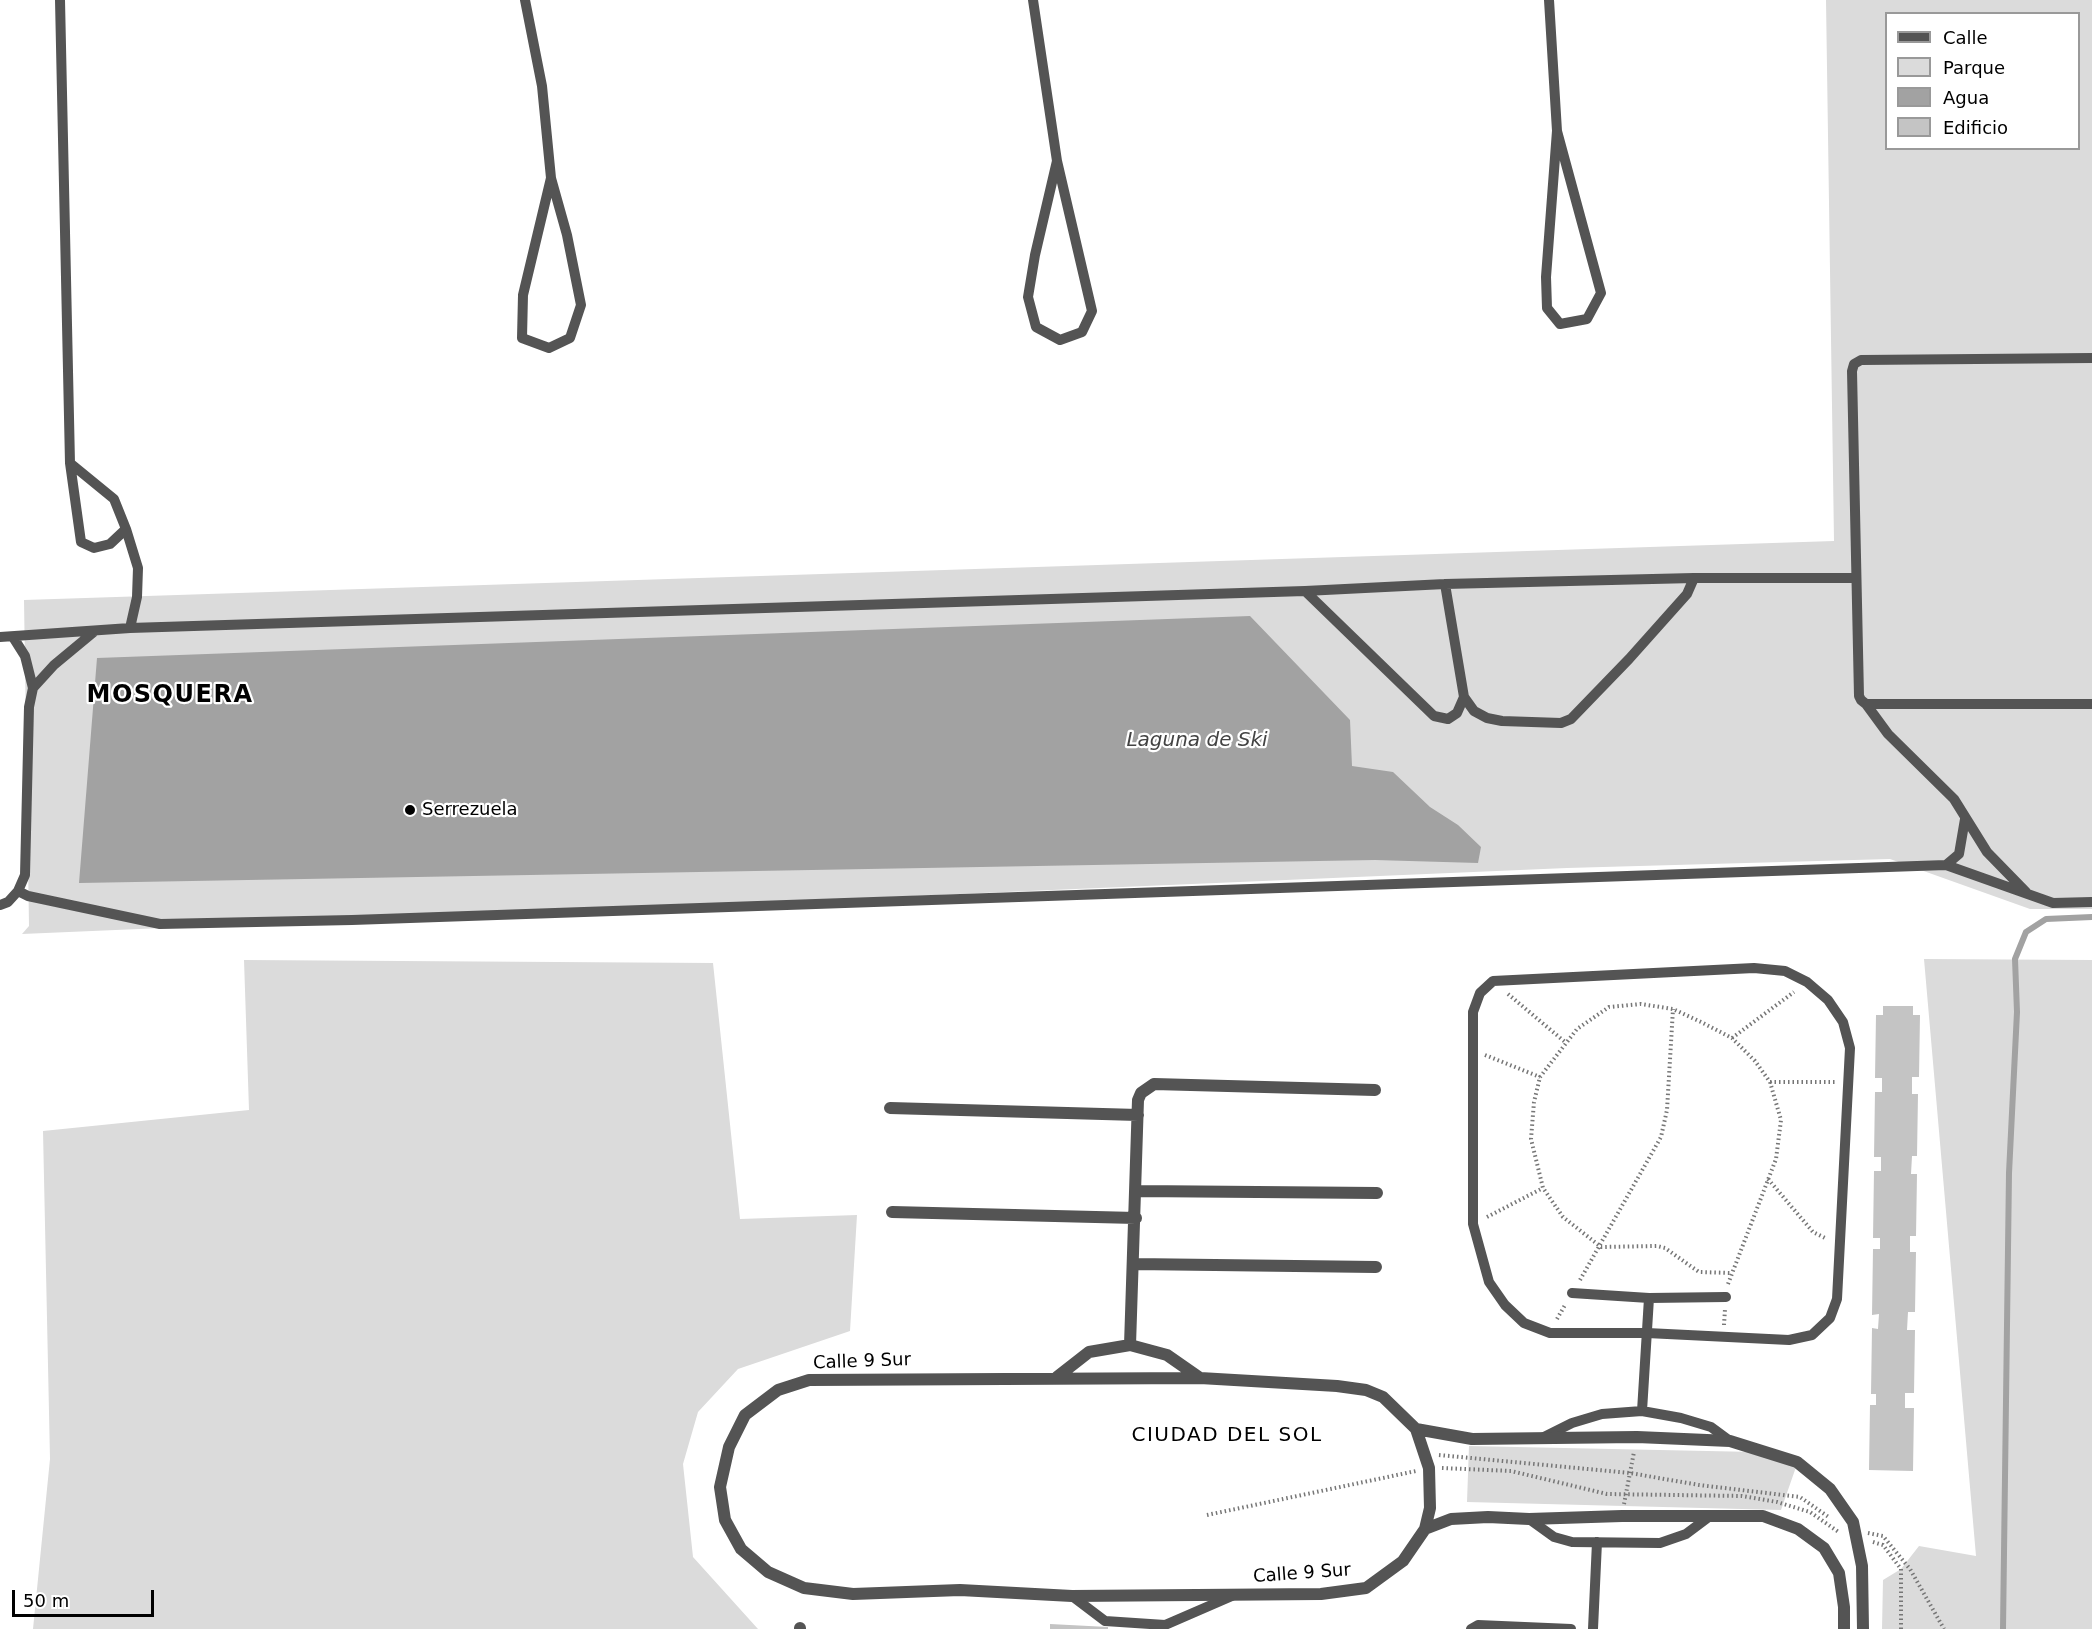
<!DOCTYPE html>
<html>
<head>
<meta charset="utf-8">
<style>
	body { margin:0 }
	#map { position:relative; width:2092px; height:1629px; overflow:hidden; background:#fff; font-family:"DejaVu Sans",sans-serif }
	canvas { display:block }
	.legend { position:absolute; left:1885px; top:12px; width:195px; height:138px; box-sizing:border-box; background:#fff; border:2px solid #999; margin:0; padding:8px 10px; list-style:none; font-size:18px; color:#000 }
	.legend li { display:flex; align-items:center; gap:12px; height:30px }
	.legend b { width:30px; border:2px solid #999 }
	.scale { position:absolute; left:12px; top:1590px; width:142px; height:27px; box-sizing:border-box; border:3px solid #000; border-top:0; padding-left:8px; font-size:18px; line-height:21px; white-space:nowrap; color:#000; -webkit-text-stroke:4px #fff; paint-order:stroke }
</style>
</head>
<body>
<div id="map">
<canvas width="2092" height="1629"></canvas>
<ul class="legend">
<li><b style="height:8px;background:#545454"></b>Calle</li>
<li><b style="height:16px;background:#dbdbdb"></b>Parque</li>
<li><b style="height:16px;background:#a2a2a2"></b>Agua</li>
<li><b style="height:16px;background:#c4c4c4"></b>Edificio</li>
</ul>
<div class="scale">50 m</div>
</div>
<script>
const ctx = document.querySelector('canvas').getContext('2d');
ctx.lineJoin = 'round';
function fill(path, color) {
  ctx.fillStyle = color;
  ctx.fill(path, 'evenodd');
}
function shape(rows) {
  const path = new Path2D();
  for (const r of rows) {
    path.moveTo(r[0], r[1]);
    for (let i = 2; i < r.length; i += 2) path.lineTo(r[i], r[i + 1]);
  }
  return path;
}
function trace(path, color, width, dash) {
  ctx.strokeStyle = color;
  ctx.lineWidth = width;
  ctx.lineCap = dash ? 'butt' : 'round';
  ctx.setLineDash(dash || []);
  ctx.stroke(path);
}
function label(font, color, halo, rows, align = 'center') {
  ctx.font = font + ' "DejaVu Sans",sans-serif';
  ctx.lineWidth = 4.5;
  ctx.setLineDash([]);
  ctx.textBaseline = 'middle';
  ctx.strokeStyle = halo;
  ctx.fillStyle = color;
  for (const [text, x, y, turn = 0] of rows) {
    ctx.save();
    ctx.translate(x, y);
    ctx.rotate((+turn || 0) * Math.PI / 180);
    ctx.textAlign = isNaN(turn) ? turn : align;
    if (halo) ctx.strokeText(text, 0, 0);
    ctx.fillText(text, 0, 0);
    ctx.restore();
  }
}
fill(shape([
	[1826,0,2092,0,2092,909,2030,909,1890,859,1567,868,22,934,29,926,24,600,1834,541],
	[1886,14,2078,14,2078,148,1886,148],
	[1924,959,2092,960,2092,1629,1882,1629,1883,1580,1901,1569,1919,1546,1976,1556],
	[244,960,713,963,740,1219,857,1215,850,1331,738,1369,698,1412,683,1464,693,1557,758,1629,33,1629,50,1459,43,1131,249,1110],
	[1469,1446,1755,1452,1796,1467,1781,1510,1467,1502]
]), '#dbdbdb');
fill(shape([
	[1250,616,1350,720,1352,766,1393,772,1430,807,1458,825,1481,847,1478,863,1375,860,79,883,97,658]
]), '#a2a2a2');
trace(shape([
	[2003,1629,2009,1173,2017,1012,2015,959,2026,932,2046,919,2092,917]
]), '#a2a2a2', 6);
fill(shape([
	[1883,1006,1913,1006,1913,1015,1920,1015,1919,1077,1912,1077,1912,1094,1918,1094,1917,1156,1912,1156,1911,1174,1917,1174,1916,1236,1910,1236,1910,1252,1916,1252,1915,1312,1908,1312,1907,1330,1915,1330,1914,1393,1905,1393,1905,1408,1914,1408,1913,1471,1869,1470,1870,1405,1876,1405,1876,1394,1871,1394,1872,1328,1878,1329,1879,1314,1872,1315,1873,1249,1880,1249,1880,1238,1873,1238,1874,1171,1881,1171,1881,1157,1874,1157,1875,1092,1882,1092,1882,1078,1875,1078,1876,1015,1883,1015],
	[1050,1624,1108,1627,1108,1629,1050,1629]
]), '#c4c4c4');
trace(shape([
	[1508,994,1565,1042],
	[1732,1038,1794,992],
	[1485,1055,1540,1077],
	[1770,1082,1835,1082],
	[1768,1179,1813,1232,1827,1239],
	[1487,1217,1543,1188],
	[1580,1280,1661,1137,1667,1110,1673,1009],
	[1728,1284,1776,1159,1781,1120,1770,1082,1755,1061,1732,1038,1701,1022,1673,1009,1641,1004,1609,1007,1577,1029,1540,1077,1534,1102,1531,1139,1543,1188,1563,1217,1601,1247,1657,1246,1665,1248,1699,1272,1731,1273],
	[1557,1319,1565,1305],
	[1724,1325,1725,1309],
	[1439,1455,1630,1473,1699,1485,1800,1497,1830,1518],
	[1442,1468,1511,1471,1607,1494,1742,1496,1777,1502,1810,1512,1840,1533],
	[1624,1504,1634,1452],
	[1207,1515,1416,1471],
	[1868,1533,1883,1536,1910,1569,1944,1629],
	[1873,1542,1883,1545,1901,1569,1901,1629]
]), '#767676', 4, [1.5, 3]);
trace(shape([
	[60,0,70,463,81,542,94,548,110,544,126,529,114,499,70,463],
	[525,0,542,86,551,178,567,235,581,305,570,338,549,348,522,338,523,295,551,178],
	[1033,0,1057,161,1092,311,1082,332,1060,340,1036,327,1028,297,1035,255,1057,161],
	[1549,0,1557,131,1546,277,1547,308,1560,324,1587,319,1601,293,1557,131],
	[2092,358,1861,360,1854,364,1852,371,1859,696,1861,700,1866,704,2092,704],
	[126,529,138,568,137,597,130,628],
	[1445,584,1464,697,1474,711,1487,718,1502,721,1561,723,1571,719,1629,659,1687,594,1694,578],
	[1305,591,1434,716,1448,719,1457,713,1464,697],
	[0,637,130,628,1305,591,1445,584,1694,578,1856,578],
	[13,637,25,656,33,688],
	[1866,704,1888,734,1954,799,1987,852,2026,892],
	[1946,865,1959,854,1965,819],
	[18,891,28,896,160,924,352,920,1946,865,2053,903,2092,902],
	[0,905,8,902,18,891,25,875,29,707,33,688,54,665,95,631],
	[1754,968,1785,971,1807,982,1828,1000,1843,1022,1850,1048,1837,1299,1830,1318,1812,1335,1789,1340,1647,1333,1550,1333,1524,1323,1505,1305,1489,1282,1473,1224,1473,1012,1480,993,1493,981,1754,968],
	[1572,1293,1649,1298,1726,1297],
	[1642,1411,1649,1298],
	[1544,1437,1572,1423,1602,1414,1642,1411,1681,1418,1711,1427,1730,1441],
	[1529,1519,1554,1537,1572,1542,1660,1543,1686,1534,1710,1516],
	[1072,1596,1105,1621,1165,1625,1232,1596],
	[1471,1629,1478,1625,1571,1629],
	[1593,1629,1597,1542]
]), '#545454', 10);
trace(shape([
	[890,1108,1138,1115],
	[1137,1191,1377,1193],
	[892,1212,1136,1218],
	[1134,1264,1376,1267],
	[1130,1345,1138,1100,1141,1093,1154,1084,1375,1090],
	[1057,1377,1089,1352,1130,1345,1167,1355,1200,1378],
	[1416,1429,1429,1468,1430,1508,1425,1529],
	[800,1628,800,1629],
	[1844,1629,1844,1607,1839,1573,1824,1548,1798,1529,1763,1516,1622,1516,1529,1519,1488,1517,1451,1519,1425,1529,1403,1561,1366,1588,1321,1594,1072,1596,960,1590,853,1594,804,1588,768,1572,741,1549,725,1520,720,1487,729,1447,745,1415,778,1390,809,1380,1200,1378,1337,1386,1366,1390,1383,1397,1416,1429,1472,1439,1637,1437,1730,1441,1797,1462,1830,1489,1853,1522,1862,1566,1863,1629]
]), '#545454', 12);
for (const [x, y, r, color] of [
	[410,810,6,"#000"]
]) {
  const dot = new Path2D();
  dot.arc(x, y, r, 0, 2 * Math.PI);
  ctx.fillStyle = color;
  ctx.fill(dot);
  trace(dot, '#fff', 2);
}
label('18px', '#000', '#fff', [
	["Serrezuela",422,810]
], 'left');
label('18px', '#000', '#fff', [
	["Calle 9 Sur",862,1362,-2],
	["Calle 9 Sur",1302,1574,-4]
]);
label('italic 20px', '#434343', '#fff', [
	["Laguna de Ski",1197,741]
]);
ctx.letterSpacing = '1.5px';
label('20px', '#000', '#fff', [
	["CIUDAD DEL SOL",1227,1436]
]);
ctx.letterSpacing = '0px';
ctx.letterSpacing = '1.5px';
label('bold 24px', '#000', '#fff', [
	["MOSQUERA",170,696]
]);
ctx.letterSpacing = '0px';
</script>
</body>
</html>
